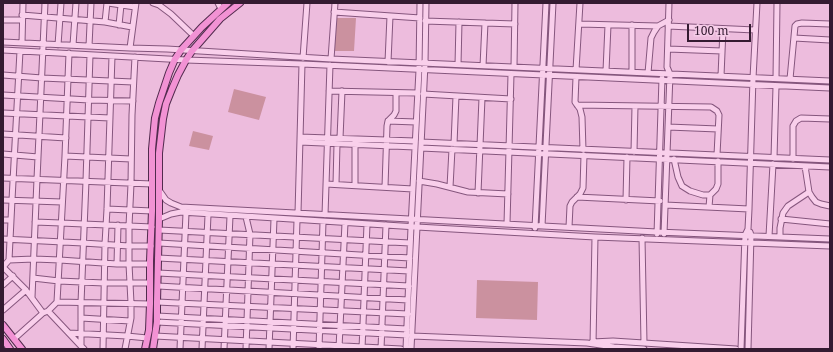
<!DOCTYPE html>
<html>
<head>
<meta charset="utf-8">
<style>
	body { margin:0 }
	#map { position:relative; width:833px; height:352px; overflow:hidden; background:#edbcdd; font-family:"Noto Serif",serif }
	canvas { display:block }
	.frame { position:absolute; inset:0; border:4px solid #341b31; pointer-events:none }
	.scale { position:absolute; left:687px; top:24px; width:64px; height:18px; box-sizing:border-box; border:2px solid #341b31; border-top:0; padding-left:5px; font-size:12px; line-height:14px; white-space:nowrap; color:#341b31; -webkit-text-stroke:3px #f5cbe7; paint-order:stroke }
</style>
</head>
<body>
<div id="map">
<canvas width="833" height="352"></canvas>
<div class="frame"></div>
<div class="scale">100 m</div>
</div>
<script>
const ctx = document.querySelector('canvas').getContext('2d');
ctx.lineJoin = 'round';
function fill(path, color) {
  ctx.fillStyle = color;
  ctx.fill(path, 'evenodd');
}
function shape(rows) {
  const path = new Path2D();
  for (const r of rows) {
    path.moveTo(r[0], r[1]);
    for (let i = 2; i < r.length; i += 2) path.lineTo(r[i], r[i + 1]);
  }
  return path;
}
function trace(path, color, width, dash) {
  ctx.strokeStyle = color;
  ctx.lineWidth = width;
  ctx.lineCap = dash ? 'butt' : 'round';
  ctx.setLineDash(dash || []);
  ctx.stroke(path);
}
fill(shape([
	[336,18,356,18,354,51,334,51],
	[234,89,266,97,259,120,228,112],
	[193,131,213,136,209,150,189,146],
	[477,280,538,282,537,320,476,318]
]), '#cb919f');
const minor = shape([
	[108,3,135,7],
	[153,3,159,5,171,14,194,36],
	[218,3,221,9],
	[334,12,420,18],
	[22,15,105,22,132,27],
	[3,20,22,20],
	[425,21,515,24],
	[105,22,107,3],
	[579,24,658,26],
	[119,25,121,5],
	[668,26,755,30],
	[794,38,830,40],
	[3,42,130,48,167,49,331,59,830,81],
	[22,43,23,3],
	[58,45,61,3],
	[73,45,76,3],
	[89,46,91,3],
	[130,48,136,3],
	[668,49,722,51],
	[3,50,186,60,302,64,830,88],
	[303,58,307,3],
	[331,59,335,3],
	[388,62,390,16],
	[458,65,459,22],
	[483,66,485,23],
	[514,67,515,3],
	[576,70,580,3],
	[606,71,608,25],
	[632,72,632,25],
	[648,73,651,38,654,32,658,26,669,20],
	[3,75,42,78,133,82],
	[721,76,723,29],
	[576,77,575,102,580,109,582,117,583,150],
	[776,78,777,3],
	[790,79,795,26,797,24,802,23,830,24],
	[329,91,418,93],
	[423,94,511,99],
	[3,95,89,100,133,101],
	[577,105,711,107,717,111,719,115,717,155],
	[3,113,110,118],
	[388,121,416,122],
	[668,127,718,129],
	[3,134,66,138],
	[300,137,415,141],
	[340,138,342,91],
	[300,142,415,147],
	[421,142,830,160],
	[454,144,456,96],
	[421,148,830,167],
	[634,152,635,106],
	[3,154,38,157],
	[65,156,131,159],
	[774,158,776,86],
	[674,159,678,177,682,186,690,191,703,195,710,195],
	[793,159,793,126,796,121,801,118,830,119],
	[805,166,809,192,812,197,816,202,821,204,830,206],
	[3,178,152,184],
	[419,181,437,184,468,192,508,194],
	[326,184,413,189],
	[336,184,337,144],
	[355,185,355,142],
	[385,187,387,126,388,121,394,115,396,111,396,93],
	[450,187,452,149],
	[159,190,166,200,171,203,181,207,657,232,830,239],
	[478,193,482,98],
	[577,197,660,201],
	[3,200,62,202],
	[626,200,627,157],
	[665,205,749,209],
	[709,207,710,195,716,189,718,184,718,161],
	[107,209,152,211],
	[298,213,302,64],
	[325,215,330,65],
	[246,217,250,234,246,349],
	[159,219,171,214,181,212,417,227,595,237,830,246],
	[781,219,830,224],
	[3,220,11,220],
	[35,222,61,223,152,227],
	[507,224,511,74],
	[542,226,553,3],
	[569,227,570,206,572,202,580,194,583,188,584,155],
	[535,228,546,3],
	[159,230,410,243],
	[657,234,662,78],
	[664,234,670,74,667,67,669,3],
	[769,236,773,164],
	[780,237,780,228,783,213,788,206,809,192],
	[642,238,644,343],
	[3,239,83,243,129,246,151,246],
	[159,243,410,258],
	[158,258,409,271],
	[9,260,34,259,60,260,117,264,150,264],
	[117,264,118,225],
	[3,267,9,260,12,200,20,51],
	[3,267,26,290,43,313],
	[158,273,409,286],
	[33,278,59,281,104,283,150,283],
	[3,285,13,276],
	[158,286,408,300],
	[32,297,37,179,45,3],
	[57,302,65,156,69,53],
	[157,302,408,314],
	[3,310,26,290],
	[48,311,81,346],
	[157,316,407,329],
	[81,318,130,321],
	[157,322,407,335],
	[69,333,127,336,147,338],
	[155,336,401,349],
	[412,336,587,343,614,347,644,349],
	[14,339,43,313,48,311,57,302,150,304],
	[592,342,613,341,736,349],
	[593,344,595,237],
	[339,348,345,223],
	[84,349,81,346,81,303,86,181,90,55],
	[103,349,105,244,107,209,112,56],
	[125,349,131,318,131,303,129,264,129,226,131,184,132,115,135,57],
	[180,349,186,213],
	[202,349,208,215],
	[224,349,230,216],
	[269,349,274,219],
	[293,349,297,220],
	[319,349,323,222],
	[362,349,367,224],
	[381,349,386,225],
	[406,349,411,227,419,70,420,3],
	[411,349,425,64,426,3],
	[741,349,745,235,748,229,749,209,753,78,757,3],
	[748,349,751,235,750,232]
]);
const major = shape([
	[3,325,22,349],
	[3,339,10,349],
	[145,349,149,330,150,304,150,261,152,211,152,149,155,118,159,103,169,73,175,59,181,50,202,27,228,3],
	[153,349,157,322,157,302,159,219,159,153,163,119,166,104,172,89,178,75,186,60,192,51,220,19,240,3]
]);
trace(minor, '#85567d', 7);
trace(major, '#522b4e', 8);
trace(minor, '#f9cfeb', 5);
trace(major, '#f292d4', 6);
</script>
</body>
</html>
